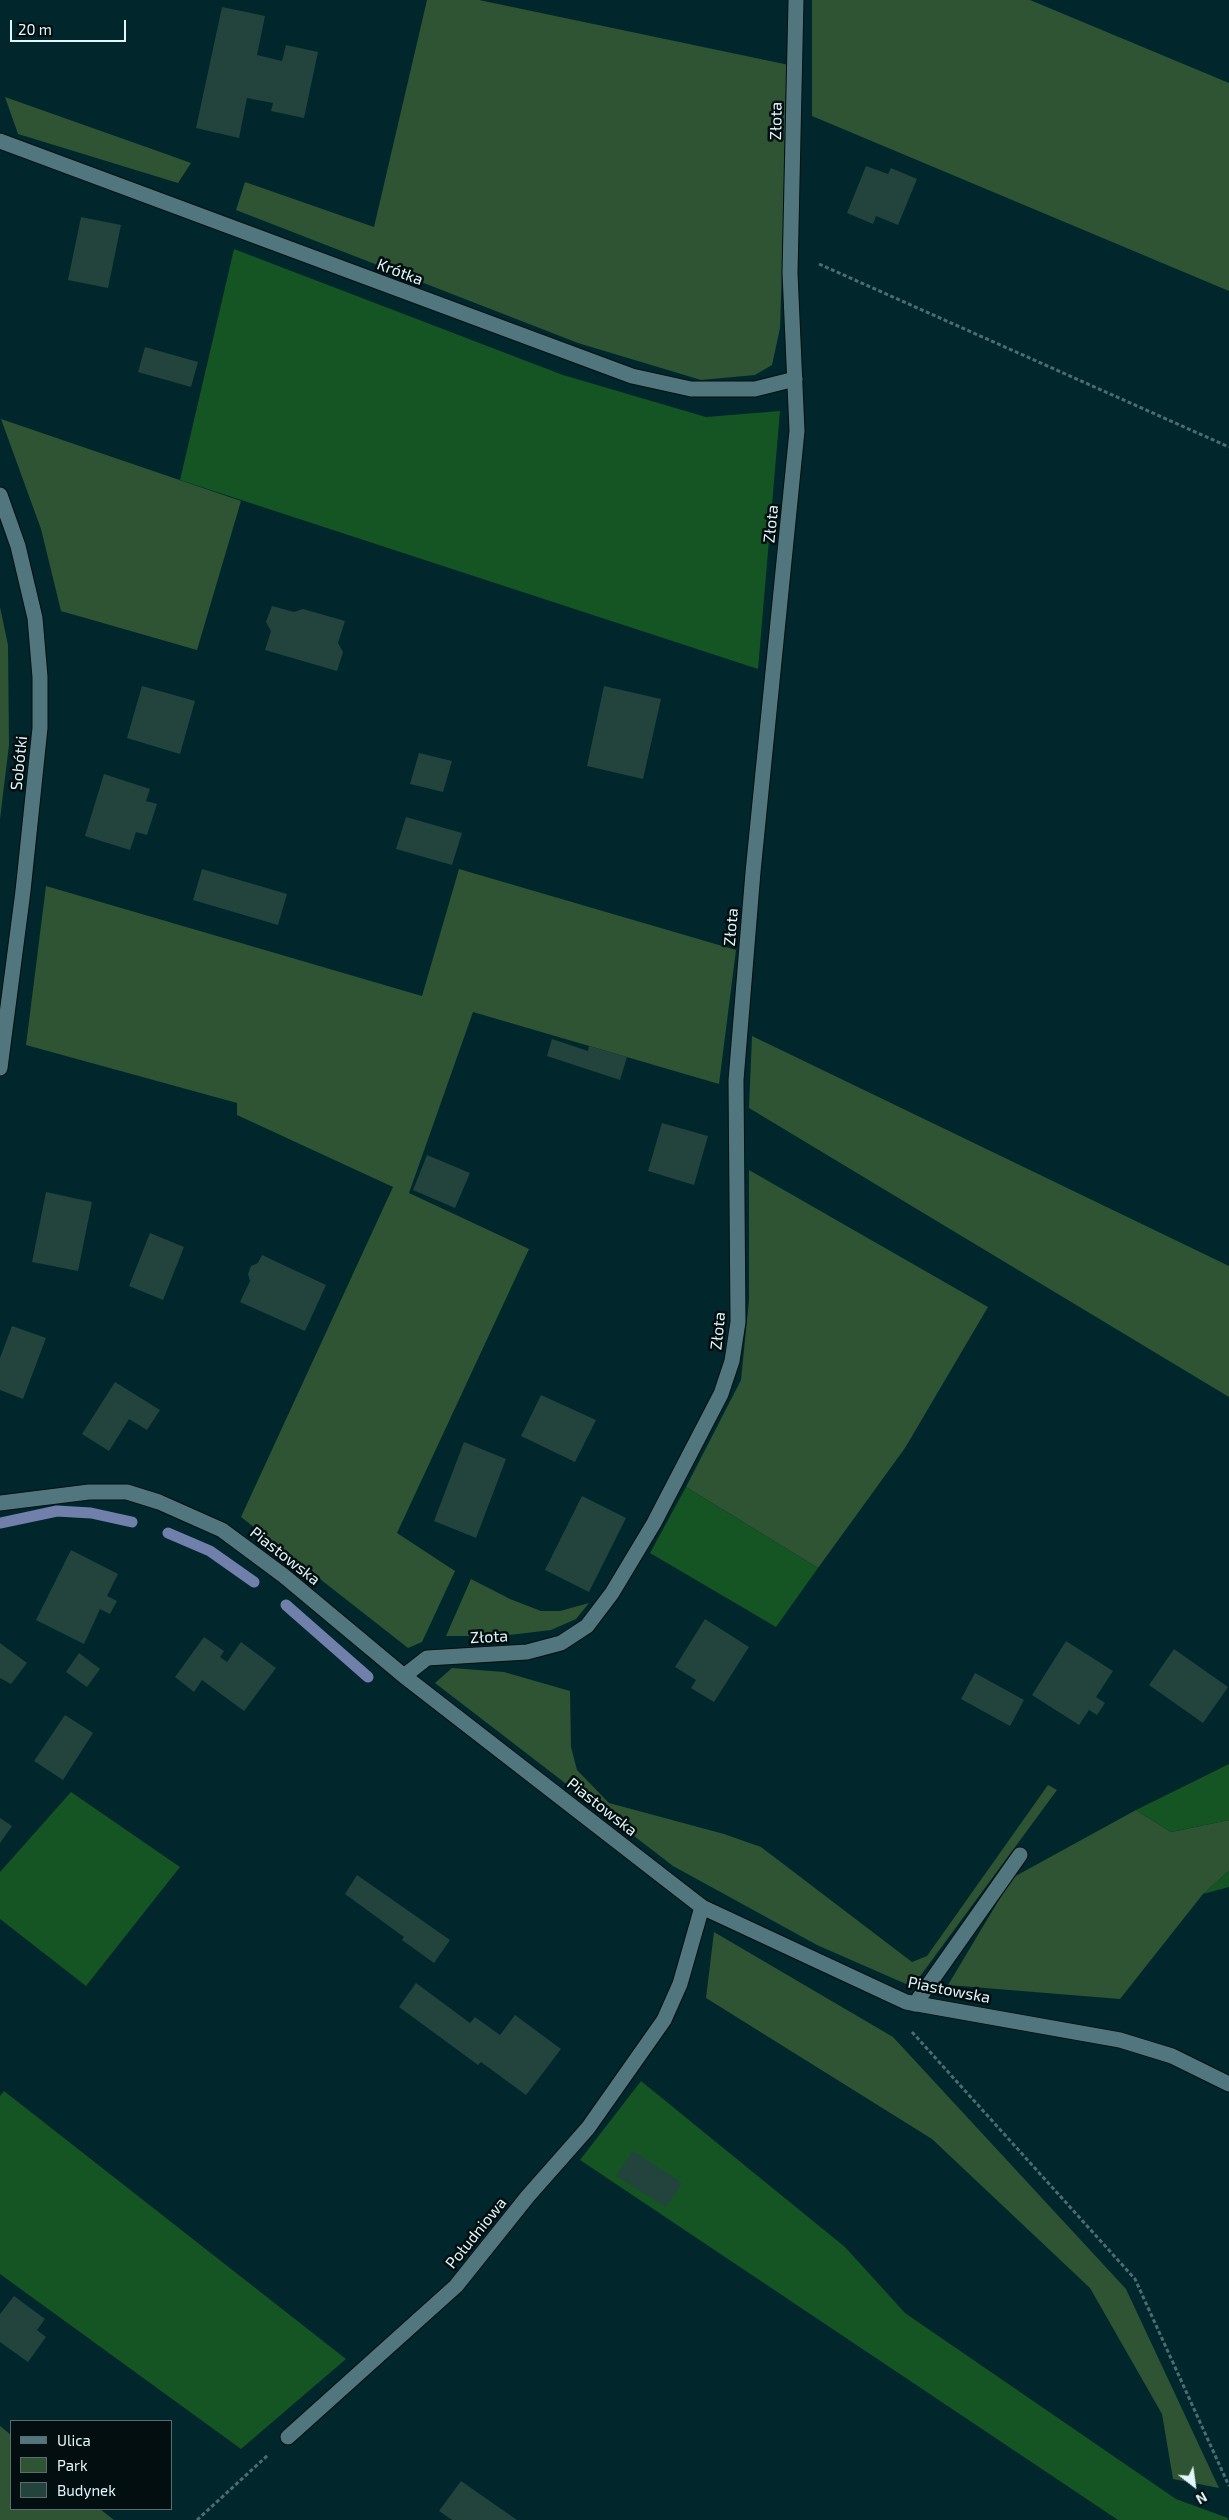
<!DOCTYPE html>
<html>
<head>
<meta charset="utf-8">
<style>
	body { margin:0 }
	#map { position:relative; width:1229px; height:2520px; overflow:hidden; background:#01272d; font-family:"Exo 2",sans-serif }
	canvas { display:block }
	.legend { position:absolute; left:10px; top:2420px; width:162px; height:90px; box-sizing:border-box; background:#020e10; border:1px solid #5c6b6d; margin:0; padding:6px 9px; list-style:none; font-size:15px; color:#e2f6f9 }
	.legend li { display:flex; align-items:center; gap:10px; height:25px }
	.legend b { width:25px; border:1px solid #5c6b6d }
	.north { position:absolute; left:1169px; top:2460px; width:50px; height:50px; -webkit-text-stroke:4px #020e10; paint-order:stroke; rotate:150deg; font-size:14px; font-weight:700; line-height:20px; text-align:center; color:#e2f6f9 }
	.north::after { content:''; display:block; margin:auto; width:18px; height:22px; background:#e2f6f9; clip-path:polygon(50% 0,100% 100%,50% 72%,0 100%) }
	.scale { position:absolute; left:10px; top:20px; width:116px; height:22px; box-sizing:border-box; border:2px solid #e2f6f9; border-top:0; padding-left:6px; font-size:15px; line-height:18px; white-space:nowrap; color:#e2f6f9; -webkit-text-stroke:4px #020e10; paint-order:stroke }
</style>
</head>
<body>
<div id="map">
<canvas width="1229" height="2520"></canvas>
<ul class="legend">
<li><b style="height:6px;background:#52767d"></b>Ulica</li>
<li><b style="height:14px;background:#2e5433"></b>Park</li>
<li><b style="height:14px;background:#22443d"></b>Budynek</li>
</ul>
<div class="north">N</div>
<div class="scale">20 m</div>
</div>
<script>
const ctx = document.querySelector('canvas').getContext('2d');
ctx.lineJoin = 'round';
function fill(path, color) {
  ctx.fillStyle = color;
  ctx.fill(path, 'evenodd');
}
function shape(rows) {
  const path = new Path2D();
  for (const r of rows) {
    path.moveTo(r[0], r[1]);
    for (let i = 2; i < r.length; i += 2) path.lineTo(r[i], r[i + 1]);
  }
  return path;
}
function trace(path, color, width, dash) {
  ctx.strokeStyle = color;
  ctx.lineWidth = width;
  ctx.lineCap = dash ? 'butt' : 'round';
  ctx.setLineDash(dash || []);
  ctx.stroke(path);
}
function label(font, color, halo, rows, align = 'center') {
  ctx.font = font + ' "Exo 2",sans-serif';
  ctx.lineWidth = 5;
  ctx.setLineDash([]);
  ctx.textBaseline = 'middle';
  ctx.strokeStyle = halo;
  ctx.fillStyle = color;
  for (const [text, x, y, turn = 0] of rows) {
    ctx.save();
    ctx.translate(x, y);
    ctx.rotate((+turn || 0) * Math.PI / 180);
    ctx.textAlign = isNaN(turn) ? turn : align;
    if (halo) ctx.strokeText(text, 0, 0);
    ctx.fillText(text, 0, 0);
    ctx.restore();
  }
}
fill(shape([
	[427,0,479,0,789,65,780,328,772,365,755,375,701,380,578,343,236,210,245,182,374,227],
	[812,0,1030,0,1229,83,1229,291,812,116],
	[5,97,166,154,191,163,178,183,18,134],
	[1,419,241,501,197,650,61,611,41,529],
	[0,607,8,645,9,745,0,819],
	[459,869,736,950,719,1084,473,1012,409,1193,529,1249,397,1533,455,1571,422,1642,408,1648,241,1517,393,1187,237,1115,237,1103,26,1045,46,886,422,996],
	[752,1036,1229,1266,1229,1397,749,1108],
	[749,1170,988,1307,905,1448,818,1568,686,1487,741,1380,749,1300],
	[471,1579,510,1599,541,1611,560,1611,589,1603,576,1619,551,1630,501,1636,446,1636],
	[452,1668,504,1672,570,1691,571,1747,577,1770,609,1803,724,1834,761,1847,912,1962,927,1956,1048,1785,1057,1790,918,1979,906,1984,817,1945,673,1866,435,1683],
	[1136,1810,1171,1832,1229,1820,1229,1871,1203,1894,1120,1999,948,1985,1012,1878],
	[714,1932,893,2037,1126,2289,1219,2488,1173,2479,1162,2414,1090,2288,932,2139,706,1998],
	[0,2426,11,2435,11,2509,100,2509,114,2520,0,2520]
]), '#2e5433');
fill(shape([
	[234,249,563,375,706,417,780,411,758,669,180,480],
	[686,1487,818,1568,776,1627,650,1553],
	[1229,1764,1229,1820,1171,1832,1136,1810],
	[71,1792,180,1867,86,1986,0,1919,0,1872],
	[1229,1871,1229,1887,1203,1894],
	[641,2081,845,2247,905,2313,1176,2499,1228,2518,1228,2520,1118,2520,580,2160],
	[4,2091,346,2359,241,2449,0,2274,0,2096]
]), '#155423');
trace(shape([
	[0,1523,57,1511,91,1513,132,1522],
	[168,1533,210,1551,254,1582],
	[286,1605,368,1677]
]), '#7080ab', 11);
fill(shape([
	[222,7,265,16,257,55,282,61,286,45,318,52,304,118,271,111,273,103,247,98,239,138,196,128],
	[866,166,888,174,891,168,917,179,898,225,876,216,873,224,847,213],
	[81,217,121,225,108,288,68,280],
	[145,347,198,362,191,387,138,372],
	[272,606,294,612,303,609,345,621,338,643,343,652,337,671,265,650,271,631,266,622],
	[142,686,195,701,180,754,127,738],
	[604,686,661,699,643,779,587,766],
	[419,753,452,761,443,792,410,784],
	[104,774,150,789,146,801,157,804,147,835,136,832,130,850,85,836],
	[406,817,462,833,452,865,396,849],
	[202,869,287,894,278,925,193,900],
	[552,1039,588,1051,589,1046,627,1057,620,1080,547,1056],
	[662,1123,708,1136,694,1185,648,1171],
	[427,1155,470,1173,455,1208,413,1190],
	[46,1192,92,1202,78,1271,32,1262],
	[150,1233,184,1247,163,1300,129,1286],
	[262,1255,326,1285,305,1331,240,1302,250,1281,248,1274,251,1266,258,1263],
	[12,1326,46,1338,23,1399,0,1390,0,1358],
	[115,1382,160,1410,147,1430,129,1419,109,1451,82,1434],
	[541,1395,596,1420,575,1462,521,1436],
	[464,1442,506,1459,476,1538,434,1521],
	[582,1496,626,1518,589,1592,545,1570],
	[71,1550,118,1574,107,1596,117,1601,110,1614,100,1609,84,1644,36,1620],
	[705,1619,749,1647,714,1702,691,1688,696,1680,675,1667],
	[204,1637,224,1651,220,1657,227,1662,241,1642,276,1668,244,1711,202,1680,194,1692,175,1677],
	[1066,1641,1113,1671,1096,1697,1105,1703,1097,1715,1089,1710,1079,1725,1032,1695],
	[0,1643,27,1663,11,1684,0,1678],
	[1174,1649,1228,1687,1203,1723,1149,1685],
	[79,1653,100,1669,87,1687,66,1672],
	[975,1673,1024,1700,1010,1726,961,1699],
	[65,1715,93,1733,63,1780,34,1761],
	[0,1818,12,1826,0,1843],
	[357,1875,450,1940,434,1963,402,1940,404,1937,345,1894],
	[416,1983,470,2023,475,2017,500,2035,515,2015,561,2049,526,2095,481,2062,478,2065,399,2007],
	[633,2151,682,2183,666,2207,616,2176],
	[14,2296,45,2319,37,2330,46,2337,28,2362,0,2342,0,2314],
	[461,2481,517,2520,452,2520,439,2511]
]), '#22443d');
const lane = shape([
	[0,141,632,376,691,389,755,389,795,379],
	[915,2004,1020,1855],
	[288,2437,456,2286,528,2196,588,2128,664,2020,680,1984,702,1907]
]);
const street = shape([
	[0,495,18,546,35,618,40,677,40,728,23,891,0,1068],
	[0,1503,89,1492,127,1492,159,1502,222,1530,284,1576,404,1676,702,1907,906,2002,1120,2040,1172,2056,1229,2084],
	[404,1676,427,1658,527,1652,561,1643,587,1626,612,1593,654,1523,721,1394,732,1361,738,1322,736,1080,753,872,797,431,790,273,796,0]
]);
trace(lane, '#000f13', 17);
trace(street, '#000f13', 17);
trace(shape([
	[819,264,1229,447],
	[912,2032,1135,2279,1229,2486],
	[197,2520,268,2455]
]), '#4c6c71', 3, [4, 2.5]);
trace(lane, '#52767d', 15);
trace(street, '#52767d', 15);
label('16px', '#e2f6f9', '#020e10', [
	["Złota",776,121,-89],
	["Krótka",400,272,21],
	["Złota",771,524,-84],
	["Sobótki",19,763,-84],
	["Złota",731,927,-85],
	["Złota",718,1331,-84],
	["Piastowska",285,1556,38],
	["Złota",489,1637,-3],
	["Piastowska",602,1807,38],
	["Piastowska",949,1990,11],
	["Południowa",476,2233,-51]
]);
</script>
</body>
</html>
